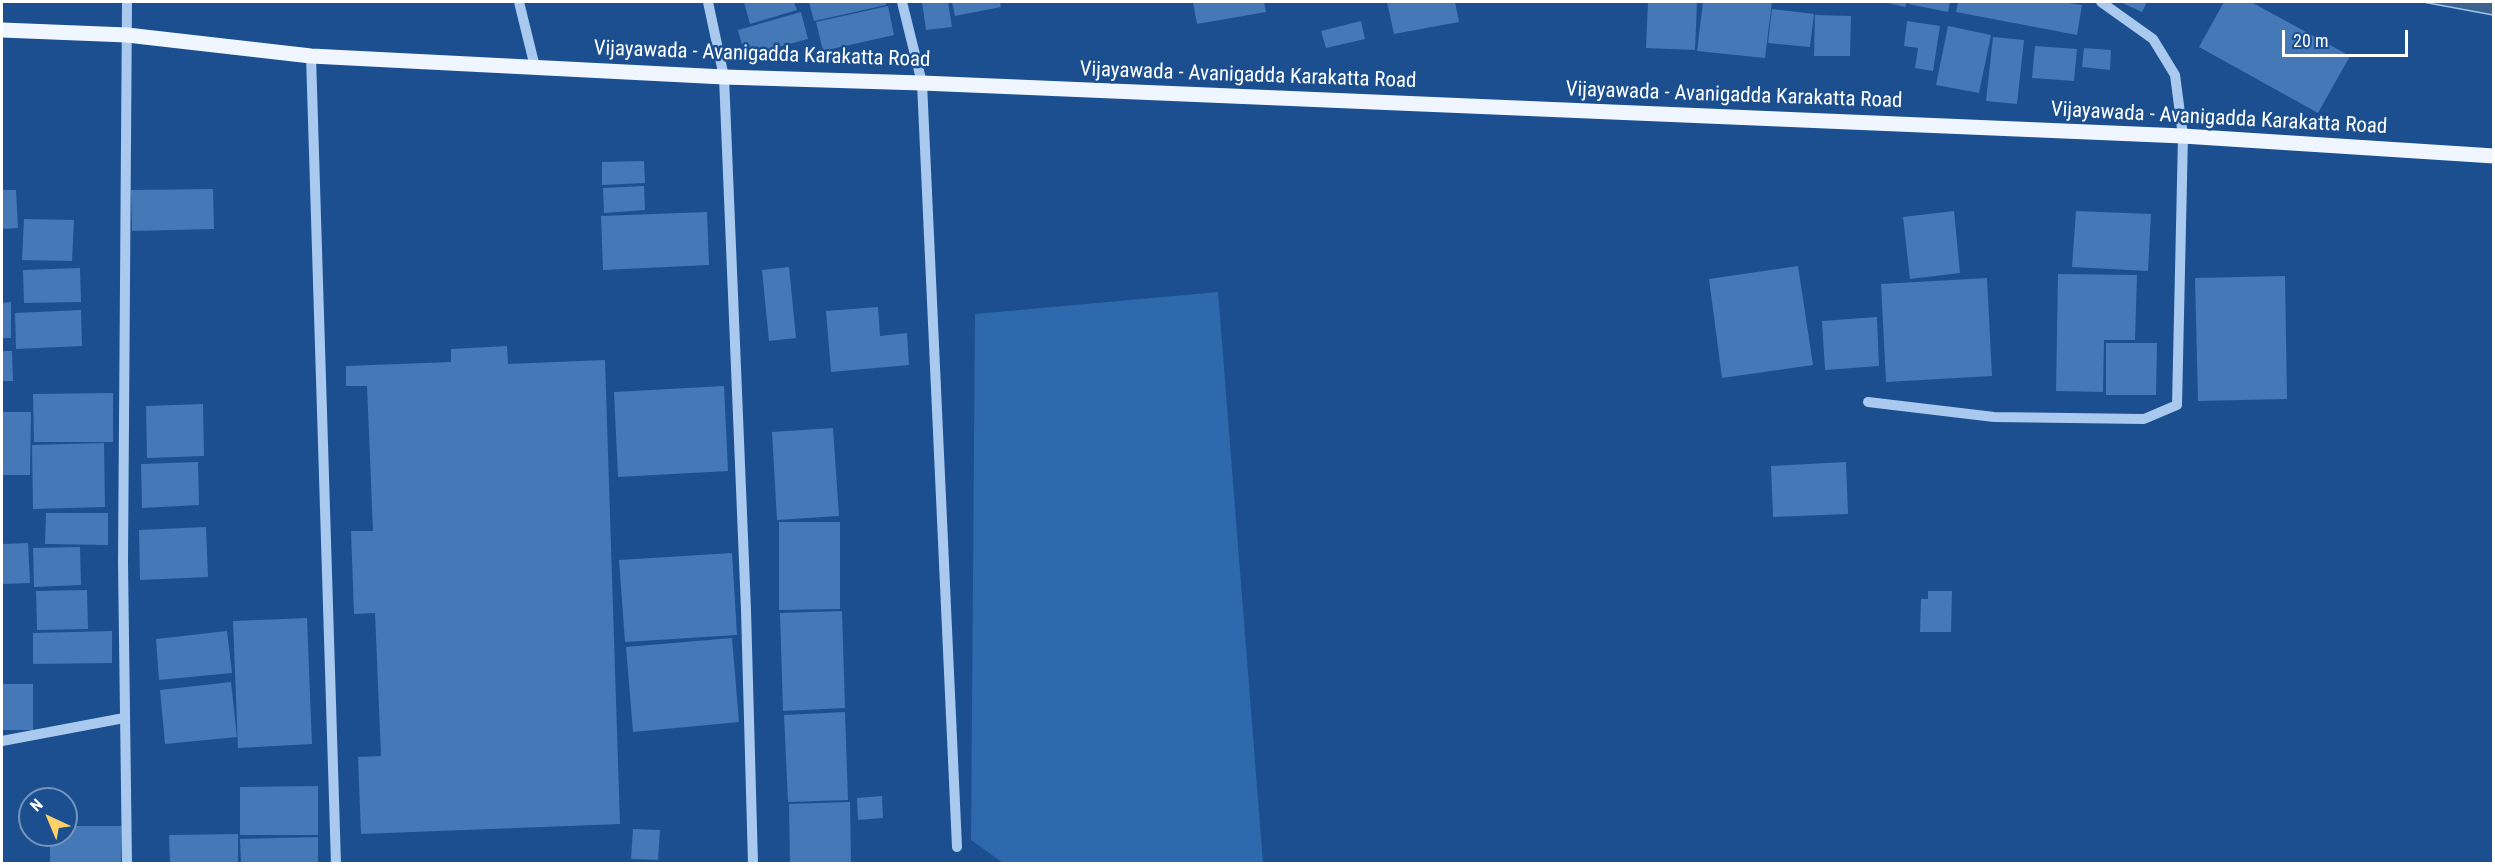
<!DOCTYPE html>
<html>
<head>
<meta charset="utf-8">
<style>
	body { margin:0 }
	#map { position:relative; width:2495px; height:865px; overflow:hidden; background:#1b4f8f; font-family:"Roboto Condensed",sans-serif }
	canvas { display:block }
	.frame { position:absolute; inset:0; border:3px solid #fff; pointer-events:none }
	.north { position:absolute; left:18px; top:787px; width:60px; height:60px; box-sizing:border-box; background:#1b4f8f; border:2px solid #7695bc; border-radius:50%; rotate:316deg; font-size:16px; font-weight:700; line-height:24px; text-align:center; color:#fff }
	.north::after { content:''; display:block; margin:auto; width:21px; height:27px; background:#ffd166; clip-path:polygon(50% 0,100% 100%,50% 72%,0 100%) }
	.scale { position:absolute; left:2282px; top:30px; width:126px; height:27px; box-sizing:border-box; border:3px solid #fff; border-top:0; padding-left:8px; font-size:18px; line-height:21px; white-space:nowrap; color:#fff; -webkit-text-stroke:4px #1b4f8f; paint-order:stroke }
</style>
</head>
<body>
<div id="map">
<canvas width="2495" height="865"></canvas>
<div class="frame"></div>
<div class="north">N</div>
<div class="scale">20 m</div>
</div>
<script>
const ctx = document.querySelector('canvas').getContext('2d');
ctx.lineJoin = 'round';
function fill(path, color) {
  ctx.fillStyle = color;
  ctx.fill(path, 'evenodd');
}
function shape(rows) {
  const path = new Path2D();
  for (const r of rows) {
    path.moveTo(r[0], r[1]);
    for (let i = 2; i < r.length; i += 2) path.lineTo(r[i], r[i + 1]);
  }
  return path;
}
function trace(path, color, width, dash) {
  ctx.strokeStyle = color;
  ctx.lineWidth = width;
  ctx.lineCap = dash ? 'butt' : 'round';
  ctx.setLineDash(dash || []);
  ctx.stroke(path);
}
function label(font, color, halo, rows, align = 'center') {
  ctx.font = font + ' "Roboto Condensed",sans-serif';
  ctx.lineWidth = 5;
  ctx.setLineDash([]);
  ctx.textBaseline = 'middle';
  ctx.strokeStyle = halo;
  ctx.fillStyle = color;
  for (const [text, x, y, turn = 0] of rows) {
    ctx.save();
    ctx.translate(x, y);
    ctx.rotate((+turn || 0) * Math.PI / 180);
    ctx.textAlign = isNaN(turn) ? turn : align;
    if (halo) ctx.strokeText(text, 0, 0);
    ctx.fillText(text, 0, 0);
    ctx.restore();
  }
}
fill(shape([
	[1218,292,1263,863,1003,863,971,840,975,314]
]), '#2e69ad');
const water = shape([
	[2423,2,2493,2,2493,15,2423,2]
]);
fill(water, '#3c6290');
trace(water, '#9cc4f0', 1.5);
fill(shape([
	[744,2,794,2,797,10,750,24],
	[809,2,886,2,886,5,814,21],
	[922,2,948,2,952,27,926,30],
	[952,2,1000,2,1001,7,955,16],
	[1193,2,1264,2,1266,12,1197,24],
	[1387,2,1455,2,1459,22,1394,34],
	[1648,2,1697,2,1695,50,1646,48],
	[1703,2,1772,2,1765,58,1697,51],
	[1883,2,1907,2,1905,7],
	[1909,2,1950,2,1948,12,1908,4],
	[1958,2,2062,2,2082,5,2077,35,1956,12],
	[2120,2,2147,2,2142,12],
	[2224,2,2251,2,2350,56,2318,113,2199,47],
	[888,6,894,35,823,51,816,22],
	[1772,9,1814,14,1810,47,1768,43],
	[801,12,808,39,745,56,738,30],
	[1815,15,1851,16,1850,56,1814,56],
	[1361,21,1365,39,1326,48,1321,31],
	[1907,21,1940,26,1933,71,1915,68,1918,48,1904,46],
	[1948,26,1991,35,1979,93,1936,85],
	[1993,37,2024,40,2017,104,1986,101],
	[2035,46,2077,49,2074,81,2032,78],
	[2084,48,2111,50,2110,70,2082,67],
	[644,161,645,183,602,185,602,162],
	[644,186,645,210,604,213,603,188],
	[213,189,214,229,132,231,131,190],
	[2,190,16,190,18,228,2,229],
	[1954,211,1960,273,1910,279,1903,217],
	[2076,211,2151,214,2148,271,2072,267],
	[707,212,709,265,603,270,601,216],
	[24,219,74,220,72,261,22,260],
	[1798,266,1813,365,1722,378,1709,279],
	[789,267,796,338,769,341,762,270],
	[80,268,81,302,24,303,23,270],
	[2058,274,2137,275,2135,340,2104,340,2103,392,2056,391],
	[2285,276,2287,399,2198,401,2195,278],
	[1987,278,1992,376,1886,382,1881,284],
	[11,302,11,338,2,338,2,303],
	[878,307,880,336,907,333,909,365,831,372,826,311],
	[81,310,82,346,16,349,15,313],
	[1877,317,1879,366,1825,370,1822,321],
	[2106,343,2157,343,2156,395,2106,395],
	[507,346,508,364,605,360,620,824,361,834,358,757,381,756,375,613,354,614,351,531,373,531,367,386,346,386,346,366,451,362,451,349],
	[2,351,12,351,13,381,2,381],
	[724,386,728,471,618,477,614,392],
	[113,393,113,442,34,442,33,394],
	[203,404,204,456,147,458,146,406],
	[2,412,31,412,30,475,2,475],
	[833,428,839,516,777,520,772,432],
	[104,443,105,507,33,509,32,445],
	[198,462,199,505,142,508,141,464],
	[1846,462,1848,514,1773,517,1771,466],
	[46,513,108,513,108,545,45,544],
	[779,522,840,522,840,609,779,610],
	[206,527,208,577,140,580,139,530],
	[28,543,30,583,2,584,2,544],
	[80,547,81,585,34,587,33,548],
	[732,553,737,635,625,642,619,560],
	[87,590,88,629,37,630,36,591],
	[1928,591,1952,591,1951,632,1920,632,1921,599,1928,599],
	[842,611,845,708,783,711,780,613],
	[307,618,312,744,238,748,233,621],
	[112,631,112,663,33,664,33,633],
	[227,631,232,673,159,680,156,639],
	[732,638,739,722,633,732,626,647],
	[231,682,237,737,165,744,160,690],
	[2,684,33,684,33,730,2,730],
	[845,712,848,800,788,802,784,715],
	[318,786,318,835,240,835,240,787],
	[882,796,883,818,858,820,857,798],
	[850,802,851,864,790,864,789,804],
	[66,826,122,826,121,864,50,864,50,835,66,835],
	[633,829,660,830,658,860,631,859],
	[238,834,238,864,170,864,169,835],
	[318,837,318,864,241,864,240,839]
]), '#4478b7');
trace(shape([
	[127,2,123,562,127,864],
	[519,2,535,67],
	[708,2,724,77,746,610,753,864],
	[902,2,922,83,957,847],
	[311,56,336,864],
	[1868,402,1994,417,2144,419,2177,405,2183,136,2175,75,2153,39,2101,2],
	[2,741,124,718]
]), '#a9c9ee', 10);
trace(shape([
	[2,30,127,35,311,56,724,77,922,83,2183,136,2494,156]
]), '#f0f6ff', 15);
label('21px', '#fff', '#1b4f8f', [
	["Vijayawada - Avanigadda Karakatta Road",762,55,2],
	["Vijayawada - Avanigadda Karakatta Road",1248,76,2],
	["Vijayawada - Avanigadda Karakatta Road",1734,96,2],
	["Vijayawada - Avanigadda Karakatta Road",2219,119,3]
]);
</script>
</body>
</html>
